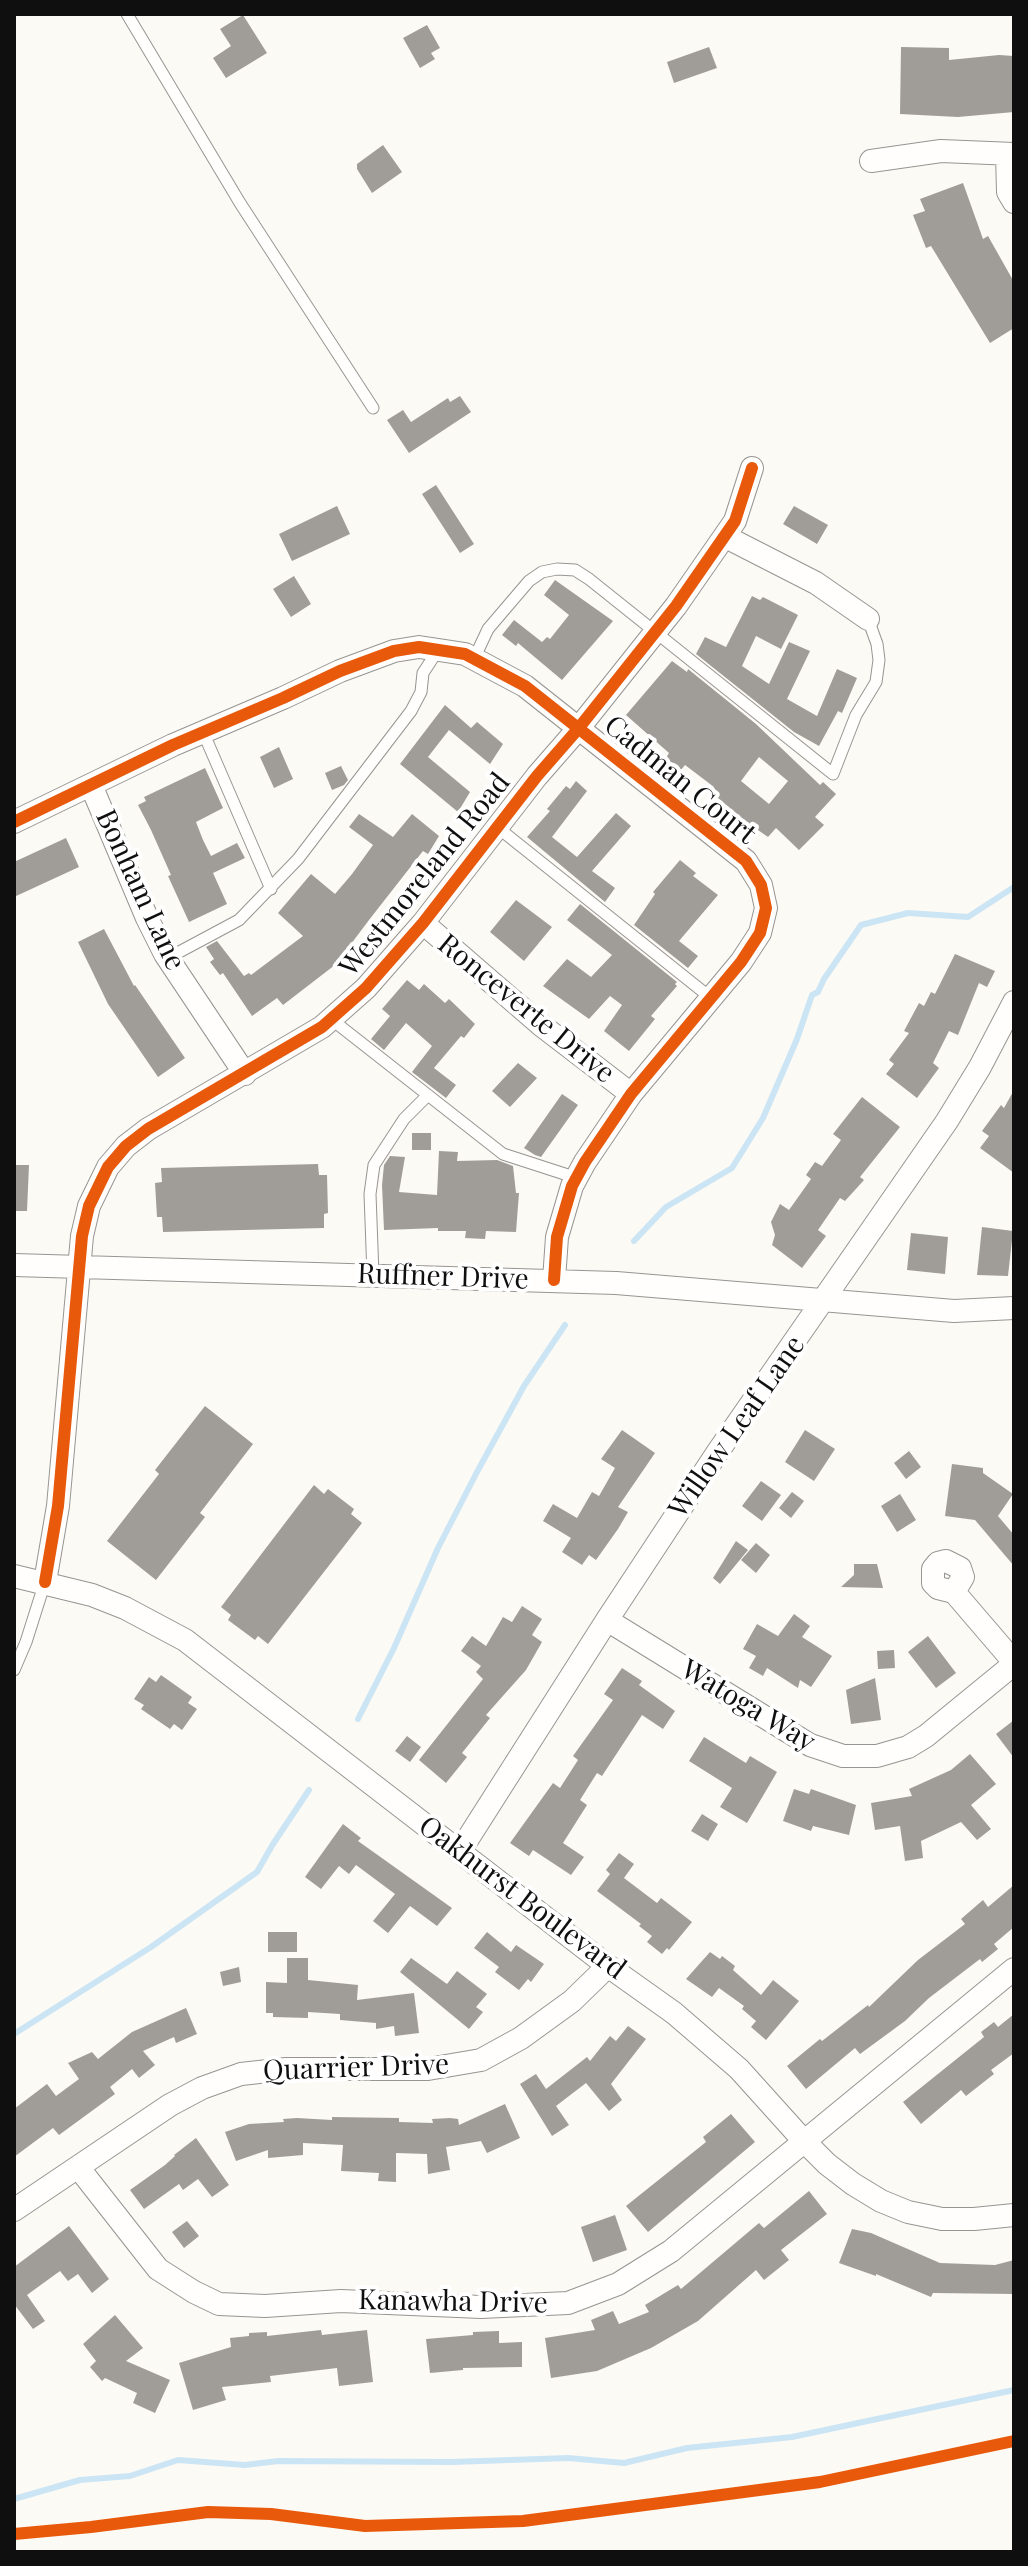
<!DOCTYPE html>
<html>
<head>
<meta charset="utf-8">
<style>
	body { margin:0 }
	#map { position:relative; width:1028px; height:2566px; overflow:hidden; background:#fcfaf4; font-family:"Playfair Display",serif }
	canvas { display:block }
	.frame { position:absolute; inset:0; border:16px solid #0f0f0f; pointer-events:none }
</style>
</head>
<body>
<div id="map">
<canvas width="1028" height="2566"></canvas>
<div class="frame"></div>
</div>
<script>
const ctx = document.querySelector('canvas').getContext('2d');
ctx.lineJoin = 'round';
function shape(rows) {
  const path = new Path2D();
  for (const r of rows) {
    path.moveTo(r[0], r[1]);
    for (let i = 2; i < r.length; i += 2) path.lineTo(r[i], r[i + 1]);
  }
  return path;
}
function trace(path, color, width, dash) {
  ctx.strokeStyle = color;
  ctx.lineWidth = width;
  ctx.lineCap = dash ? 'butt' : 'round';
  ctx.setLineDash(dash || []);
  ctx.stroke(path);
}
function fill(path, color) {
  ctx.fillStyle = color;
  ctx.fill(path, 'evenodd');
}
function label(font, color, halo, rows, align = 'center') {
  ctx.font = font + ' "Playfair Display",serif';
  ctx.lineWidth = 8;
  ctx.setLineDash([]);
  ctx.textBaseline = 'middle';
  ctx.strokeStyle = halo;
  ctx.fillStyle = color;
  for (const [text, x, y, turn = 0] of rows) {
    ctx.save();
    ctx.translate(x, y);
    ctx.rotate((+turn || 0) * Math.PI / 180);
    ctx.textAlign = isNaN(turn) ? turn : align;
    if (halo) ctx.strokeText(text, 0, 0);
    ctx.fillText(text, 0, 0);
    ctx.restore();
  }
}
trace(shape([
	[634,1241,666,1207,732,1168,763,1118,797,1039,812,995,818,992,824,979,861,925,908,913,968,917,1014,887],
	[358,1719,394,1648,438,1548,477,1472,524,1386,565,1325],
	[14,2034,151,1947,257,1872,273,1844,309,1790],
	[14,2499,80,2480,130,2476,178,2460,245,2465,278,2461,452,2462,568,2458,624,2463,687,2448,792,2437,1014,2390]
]), '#cce5f5', 6);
fill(shape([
	[243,15,267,53,226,78,213,58,231,46,220,29],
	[427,25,440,48,431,53,435,59,420,68,403,38],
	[709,47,717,68,674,83,667,62],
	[901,47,949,48,949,60,999,55,1014,56,1014,112,958,117,900,114],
	[383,145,402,172,372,193,357,169,357,164],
	[963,183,983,239,988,236,1014,282,1014,328,990,343,931,246,926,248,913,215,925,211,920,199],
	[460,396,471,412,409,453,387,420,403,410,411,422,448,398,450,402],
	[436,485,474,544,460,553,422,494],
	[337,506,350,534,292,561,279,534],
	[794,506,828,525,817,544,783,524],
	[294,576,311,604,291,617,273,589],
	[555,580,613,621,562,680,518,643,516,646,502,635,514,620,542,642,547,637,550,639,569,615,544,595],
	[752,596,760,600,763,597,798,615,781,649,756,636,742,666,769,684,789,642,810,651,787,699,817,716,837,669,857,678,842,713,838,711,819,746,794,732,696,654,705,637,726,647],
	[672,661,687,672,688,669,756,724,820,785,823,782,836,794,815,817,824,825,799,850,776,828,768,837,745,821,711,792,714,787,685,765,681,770,666,758,669,753,626,715],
	[759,757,788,781,769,804,741,781],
	[445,705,471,728,477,722,503,744,490,764,449,730,428,757,470,792,458,812,400,764],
	[279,747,293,779,274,788,260,757],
	[341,766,348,780,344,785,332,790,325,773],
	[205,768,223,808,196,822,203,840,211,856,237,843,245,858,213,873,227,904,189,922,168,876,171,875,151,830,138,805,146,801,144,797],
	[576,781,587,791,552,837,577,857,616,813,631,826,592,871,615,888,605,902,527,837,550,811,547,809,566,786,570,789],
	[359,814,393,837,412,814,439,836,428,854,423,851,369,920,342,956,344,958,283,1005,277,998,252,1016,223,973,220,975,210,962,214,959,206,947,217,941,244,976,249,973,251,975,303,936,278,913,311,874,335,894,352,874,373,845,349,827],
	[66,838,79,867,14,897,14,862],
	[680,860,696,873,693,876,718,895,679,941,698,956,688,968,634,925,655,894,653,892],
	[516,900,552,927,524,961,490,932],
	[580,904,677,982,675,984,677,986,651,1016,655,1019,629,1051,604,1031,622,1005,610,996,589,1019,543,986,567,959,591,977,612,955,567,920],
	[104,929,134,986,135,985,185,1058,158,1077,108,1004,78,942],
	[955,954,995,971,987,987,979,983,958,1035,949,1031,933,1063,939,1068,917,1098,886,1074,894,1064,889,1060,909,1033,904,1031,919,1003,924,1006,931,992,935,994],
	[407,980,419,990,424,984,445,1003,449,999,475,1024,464,1038,461,1036,434,1068,456,1085,446,1098,412,1072,432,1046,406,1023,384,1050,371,1039,390,1016,382,1009],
	[518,1063,537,1078,510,1107,492,1091],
	[1014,1090,1014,1173,980,1148,989,1136,982,1131,1001,1105,1004,1108],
	[562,1094,578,1105,541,1157,535,1155,524,1148],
	[862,1097,900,1127,860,1177,864,1180,845,1201,840,1198,818,1230,826,1236,802,1268,772,1245,775,1235,771,1222,780,1204,789,1210,811,1179,806,1175,815,1162,822,1166,841,1140,833,1134],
	[412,1133,431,1133,431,1150,412,1150],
	[439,1151,458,1152,457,1161,497,1160,513,1166,516,1193,519,1193,516,1232,486,1231,485,1239,465,1238,466,1231,438,1231,438,1228,384,1230,382,1185,384,1165,390,1156,405,1157,399,1192,437,1195],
	[318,1164,319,1175,327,1175,328,1213,324,1214,324,1228,163,1232,162,1217,157,1217,155,1183,162,1182,161,1168],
	[14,1165,29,1165,27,1211,14,1211],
	[982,1227,1013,1231,1008,1276,977,1275],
	[911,1233,948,1237,945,1274,907,1270],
	[205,1406,253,1444,200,1513,205,1517,156,1580,107,1541,159,1474,155,1470],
	[622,1430,655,1453,618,1507,628,1512,618,1529,596,1560,589,1555,582,1565,562,1552,571,1538,543,1521,553,1504,577,1518,592,1492,599,1496,615,1468,601,1459],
	[805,1430,835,1449,814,1481,785,1462],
	[909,1451,921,1467,906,1479,894,1463],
	[952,1464,983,1468,983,1473,1013,1494,998,1516,1014,1535,1014,1566,975,1520,945,1516],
	[761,1481,781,1495,762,1521,742,1506],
	[314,1485,324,1494,328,1489,354,1509,351,1514,362,1523,268,1644,258,1636,255,1640,228,1620,231,1615,221,1607],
	[792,1492,804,1501,791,1518,779,1508],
	[900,1494,916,1520,897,1532,881,1506],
	[736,1541,748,1550,720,1584,713,1578],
	[756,1543,770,1555,756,1573,741,1560],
	[854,1564,877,1564,883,1588,841,1587,854,1575],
	[522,1606,542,1619,532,1635,542,1642,526,1670,486,1715,490,1718,462,1753,467,1757,446,1783,419,1760,483,1679,476,1672,481,1666,461,1651,472,1636,486,1646,503,1617,512,1622],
	[794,1614,810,1626,802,1637,832,1656,811,1687,800,1680,798,1688,767,1668,763,1676,749,1668,756,1656,743,1649,757,1624,778,1636],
	[928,1636,956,1673,936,1688,908,1652],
	[894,1650,895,1668,878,1669,877,1651],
	[622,1668,642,1681,639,1685,675,1711,663,1729,642,1715,602,1776,597,1773,580,1800,587,1805,563,1843,584,1857,571,1875,533,1850,529,1856,510,1843,553,1783,560,1788,578,1760,573,1756,613,1700,604,1694],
	[161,1675,192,1697,188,1703,197,1709,182,1730,174,1724,170,1729,141,1709,144,1705,134,1699,149,1677,156,1682],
	[875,1678,881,1720,851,1724,846,1690],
	[1014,1720,1014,1758,996,1734],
	[407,1736,421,1747,410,1762,395,1751],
	[704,1737,746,1763,750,1756,777,1772,747,1823,720,1807,732,1788,689,1761],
	[970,1754,996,1784,971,1805,991,1829,977,1840,961,1822,921,1841,923,1858,905,1861,900,1826,875,1830,871,1803,912,1796,909,1789,951,1770],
	[794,1789,809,1794,811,1789,856,1805,849,1835,813,1826,811,1831,783,1821],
	[702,1814,718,1824,708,1841,691,1831],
	[343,1824,361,1838,358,1841,452,1908,437,1926,410,1906,388,1933,373,1921,395,1894,356,1865,349,1874,339,1866,321,1889,305,1877],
	[619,1853,634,1864,624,1878,657,1903,661,1898,692,1922,669,1950,667,1948,662,1954,647,1942,652,1936,639,1926,641,1924,597,1891,610,1874,606,1870],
	[1014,1885,1014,1927,994,1944,998,1949,982,1962,980,1959,929,1998,905,2021,860,2054,855,2048,806,2089,787,2066,820,2039,822,2041,868,2005,869,2007,918,1960,965,1924,961,1919,983,1900,988,1907],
	[268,1932,297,1932,297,1952,268,1952],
	[487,1932,511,1952,516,1945,544,1964,531,1982,528,1979,519,1990,495,1972,499,1967,474,1948],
	[710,1952,720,1959,722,1956,735,1966,733,1970,761,1995,773,1980,799,2001,766,2040,751,2027,756,2021,742,2009,744,2006,719,1988,712,1997,686,1979],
	[287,1958,308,1958,308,1980,358,1985,357,2000,414,1993,419,2033,395,2036,394,2026,376,2029,376,2023,340,2020,340,2014,308,2012,308,2018,273,2017,273,2013,266,2013,266,1982,287,1983],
	[411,1958,447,1984,457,1971,487,1994,476,2007,483,2012,469,2029,400,1972],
	[239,1967,241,1982,223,1986,220,1972],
	[186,2008,197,2034,176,2043,174,2037,143,2051,155,2065,139,2078,132,2069,110,2087,115,2094,59,2135,53,2128,14,2157,14,2109,47,2084,56,2096,79,2079,68,2063,92,2052,98,2059,132,2032],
	[1014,2014,1014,2053,991,2070,994,2074,966,2096,961,2090,921,2124,903,2102,984,2037,981,2032,994,2022,998,2027],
	[628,2026,646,2039,611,2084,622,2100,609,2111,586,2083,556,2106,569,2125,552,2136,520,2084,536,2074,546,2089,587,2057,590,2061,610,2036,616,2041],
	[505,2104,520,2138,487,2153,481,2141,446,2147,450,2170,428,2174,427,2154,396,2153,396,2182,378,2181,379,2173,341,2171,343,2145,303,2143,303,2155,268,2158,268,2150,236,2161,225,2132,249,2124,284,2122,283,2119,297,2118,332,2120,332,2117,399,2118,399,2122,433,2123,432,2119,450,2118,458,2119,459,2125],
	[731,2114,755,2142,648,2232,626,2206,706,2142,703,2137],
	[196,2138,229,2185,212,2197,198,2179,183,2190,179,2184,144,2209,130,2190,165,2165,175,2156,174,2155],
	[809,2191,827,2214,781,2250,789,2260,764,2280,756,2270,698,2321,651,2348,597,2371,551,2378,545,2338,595,2330,591,2320,613,2311,619,2324,649,2312,645,2305,678,2285,681,2289,759,2223,764,2228],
	[615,2215,627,2250,593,2262,581,2227],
	[187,2221,199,2236,184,2248,172,2232],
	[69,2226,109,2279,92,2293,78,2274,68,2281,60,2271,27,2295,45,2321,33,2329,14,2304,14,2267],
	[852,2229,871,2233,940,2263,995,2265,1014,2260,1014,2294,933,2293,931,2297,876,2274,876,2276,839,2263],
	[115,2315,143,2348,126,2361,170,2380,155,2413,133,2403,137,2393,105,2378,102,2381,90,2367,96,2361,83,2344],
	[321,2330,322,2335,367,2330,373,2382,339,2386,337,2368,270,2376,271,2382,222,2387,226,2400,193,2410,179,2363,231,2347,230,2338,249,2336,249,2333,267,2332,267,2336],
	[499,2331,499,2343,522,2342,522,2367,463,2368,463,2370,430,2373,426,2339,473,2335,473,2332]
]), '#a09d99');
const lane = shape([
	[127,14,240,203,373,408],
	[474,659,488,629,529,581,542,572,557,569,575,570,589,579,833,774,856,715,876,682,879,660,877,644,868,619],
	[203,732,271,889],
	[497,827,711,998],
	[168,958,239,920,298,859,411,711,421,692,423,673,438,650],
	[331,1019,503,1154,577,1178],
	[373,1275,370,1194,374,1165,404,1119,428,1095],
	[14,1670,26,1642,45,1582]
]);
const street = shape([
	[1007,154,1008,192,1014,202],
	[871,161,941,151,1014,154],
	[726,537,816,583,868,619],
	[91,785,147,918,165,954,245,1074],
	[14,822,173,745,283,698,340,671,394,651,419,647,465,654,525,686,746,861,761,885,766,908,760,933,741,962,631,1094,585,1162,572,1186,557,1237,554,1280],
	[423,923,541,1025,631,1094],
	[14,1265,616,1283,954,1311,1014,1308],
	[14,1576,92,1595,125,1608,185,1640,608,1966,674,2013,739,2069,803,2140,827,2164,853,2184,881,2201,908,2212,942,2219,974,2219,1014,2215],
	[45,1582,58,1506,82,1236,89,1206,108,1167,126,1146,148,1129,322,1027,366,988,423,923,537,776,578,729,676,606,735,521,752,468],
	[954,1592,963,1577,960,1568,946,1561,938,1563,933,1569,933,1583,938,1588,954,1592,1014,1662],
	[607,1620,810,1745,843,1756,877,1756,908,1747,926,1736,1014,1664],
	[460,1851,607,1620,717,1453,947,1121,980,1067,1014,1002],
	[78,2167,158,2269,194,2292,219,2304,265,2306,341,2301,481,2307,568,2303,618,2284,671,2251,1014,1969],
	[14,2210,170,2105,202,2088,241,2074,286,2069,428,2069,481,2060,521,2038,572,2001,608,1966]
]);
trace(lane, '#969592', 13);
trace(street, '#969592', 24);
trace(lane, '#fffefd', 11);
trace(street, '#fffefd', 22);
trace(shape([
	[14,822,173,745,283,698,340,671,394,651,419,647,465,654,525,686,746,861,761,885,766,908,760,933,741,962,631,1094,585,1162,572,1186,557,1237,554,1280],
	[45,1582,58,1506,82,1236,89,1206,108,1167,126,1146,148,1129,322,1027,366,988,423,923,537,776,578,729,676,606,735,521,752,468],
	[14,2534,91,2527,208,2512,271,2514,365,2526,523,2521,820,2482,1014,2441]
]), '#e8590c', 12);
label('28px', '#0f0f0f', '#fff', [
	["Cadman Court",680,780,39],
	["Westmoreland Road",425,875,-51],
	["Bonham Lane",140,890,65],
	["Ronceverte Drive",526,1009,39],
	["Ruffner Drive",443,1277,2],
	["Willow Leaf Lane",737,1427,-55],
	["Watoga Way",748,1706,31],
	["Oakhurst Boulevard",522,1898,37],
	["Quarrier Drive",356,2068,-2],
	["Kanawha Drive",453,2302,1]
]);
</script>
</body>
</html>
